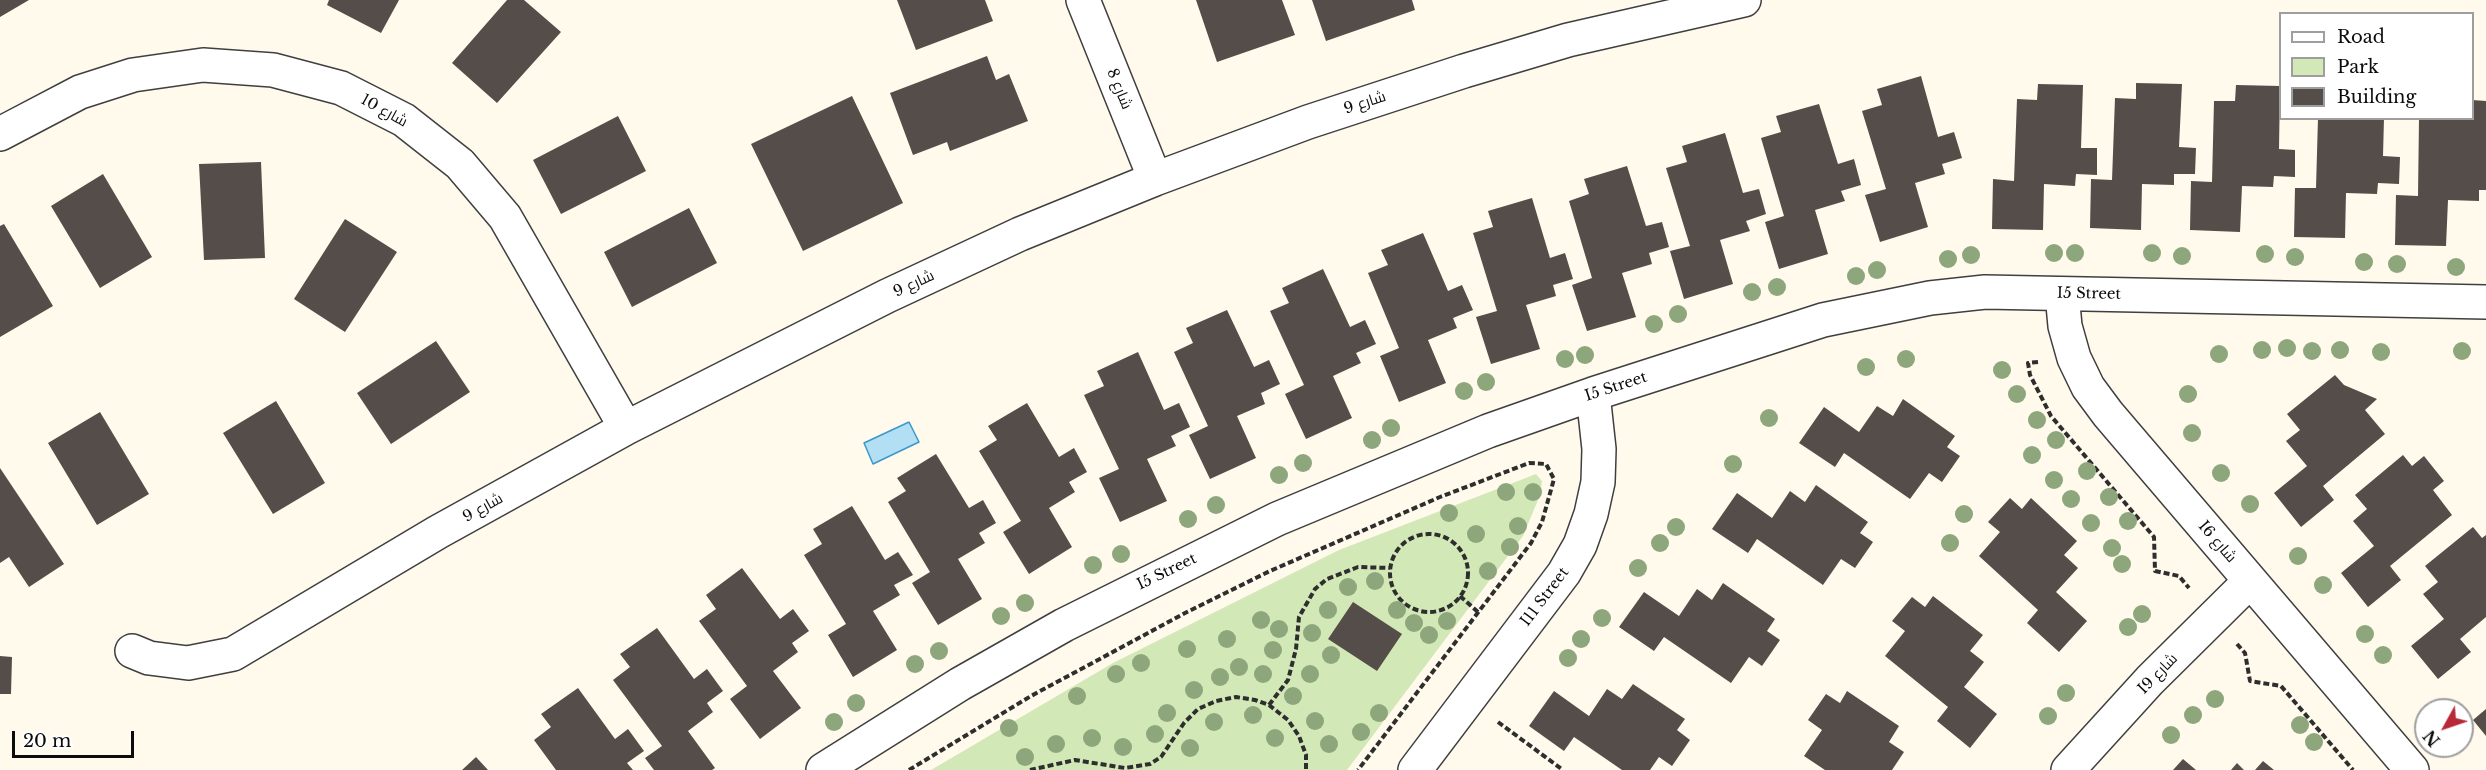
<!DOCTYPE html>
<html>
<head>
<meta charset="utf-8">
<style>
	body { margin:0 }
	#map { position:relative; width:2486px; height:770px; overflow:hidden; background:#fffaec; font-family:"Libre Baskerville",serif }
	canvas { display:block }
	.legend { position:absolute; left:2279px; top:12px; width:195px; height:108px; box-sizing:border-box; background:#fff; border:2px solid #9e9e9e; margin:0; padding:8px 10px; list-style:none; font-size:18px; color:#0c0c0c }
	.legend li { display:flex; align-items:center; gap:12px; height:30px }
	.legend b { width:30px; border:2px solid #9e9e9e }
	.north { position:absolute; left:2414px; top:698px; width:60px; height:60px; box-sizing:border-box; background:#fff; border:2px solid #9e9e9e; border-radius:50%; rotate:230deg; font-size:16px; font-weight:700; line-height:24px; text-align:center; color:#0c0c0c }
	.north::after { content:''; display:block; margin:auto; width:21px; height:27px; background:#b82837; clip-path:polygon(50% 0,100% 100%,50% 72%,0 100%) }
	.scale { position:absolute; left:12px; top:731px; width:122px; height:27px; box-sizing:border-box; border:3px solid #0c0c0c; border-top:0; padding-left:8px; font-size:18px; line-height:21px; white-space:nowrap; color:#0c0c0c; -webkit-text-stroke:4px #fff; paint-order:stroke }
</style>
</head>
<body>
<div id="map">
<canvas width="2486" height="770"></canvas>
<ul class="legend">
<li><b style="height:8px;background:#fff"></b>Road</li>
<li><b style="height:16px;background:#d3e8b7"></b>Park</li>
<li><b style="height:16px;background:#554d49"></b>Building</li>
</ul>
<div class="north">N</div>
<div class="scale">20 m</div>
</div>
<script>
const ctx = document.querySelector('canvas').getContext('2d');
ctx.lineJoin = 'round';
function fill(path, color) {
  ctx.fillStyle = color;
  ctx.fill(path, 'evenodd');
}
function shape(rows) {
  const path = new Path2D();
  for (const r of rows) {
    if (r.length === 3) {
      path.moveTo(r[0] + r[2], r[1]);
      path.arc(r[0], r[1], r[2], 0, 2 * Math.PI);
      continue;
    }
    path.moveTo(r[0], r[1]);
    for (let i = 2; i < r.length; i += 2) path.lineTo(r[i], r[i + 1]);
  }
  return path;
}
function trace(path, color, width, dash) {
  ctx.strokeStyle = color;
  ctx.lineWidth = width;
  ctx.lineCap = dash ? 'butt' : 'round';
  ctx.setLineDash(dash || []);
  ctx.stroke(path);
}
function label(font, color, halo, rows, align = 'center') {
  ctx.font = font + ' "Libre Baskerville",Cairo,serif';
  ctx.lineWidth = 6;
  ctx.setLineDash([]);
  ctx.textBaseline = 'middle';
  ctx.strokeStyle = halo;
  ctx.fillStyle = color;
  for (const [text, x, y, turn = 0] of rows) {
    ctx.save();
    ctx.translate(x, y);
    ctx.rotate((+turn || 0) * Math.PI / 180);
    ctx.textAlign = isNaN(turn) ? turn : align;
    if (halo) ctx.strokeText(text, 0, 0);
    ctx.fillText(text, 0, 0);
    ctx.restore();
  }
}
fill(shape([
	[1536,474,1542,481,1540,495,1523,536,1347,770,931,770,1113,663,1339,550]
]), '#d3e8b7');
const water = shape([
	[909,422,919,442,873,464,864,443,909,422]
]);
fill(water, '#b2dff4');
trace(water, '#3b98ca', 1.5);
fill(shape([
	[0,0,29,0,0,17],
	[329,0,399,0,381,33,327,5],
	[507,0,524,0,561,32,497,103,452,63],
	[897,0,985,0,993,21,916,50],
	[1196,0,1282,0,1295,35,1217,62],
	[1312,0,1412,0,1415,10,1326,41],
	[987,56,996,80,1009,74,1028,121,950,151,947,142,913,155,890,93],
	[1921,76,1938,137,1954,132,1962,158,1942,164,1945,174,1915,183,1928,227,1880,242,1865,195,1886,189,1862,111,1882,105,1877,89],
	[2136,83,2182,84,2179,147,2196,148,2195,174,2174,174,2174,185,2142,184,2141,230,2090,228,2091,179,2112,180,2115,98,2136,99],
	[2038,84,2083,85,2081,148,2097,148,2097,175,2076,174,2075,186,2044,184,2043,230,1992,229,1993,179,2014,181,2017,99,2037,100],
	[2236,85,2280,86,2279,149,2295,150,2295,177,2274,176,2273,187,2242,186,2240,232,2190,230,2191,181,2212,182,2214,101,2235,101],
	[852,96,903,203,803,251,751,144],
	[2472,100,2486,101,2486,190,2479,190,2479,201,2448,200,2446,246,2395,245,2396,195,2418,196,2419,118,2472,118],
	[1819,104,1838,164,1854,159,1861,185,1841,191,1845,201,1815,210,1828,254,1779,269,1765,222,1784,216,1761,138,1781,132,1776,116],
	[618,116,646,171,561,214,533,160],
	[2318,118,2384,118,2383,156,2400,157,2399,184,2378,183,2377,194,2346,193,2345,238,2294,237,2295,188,2316,188],
	[1725,133,1743,193,1759,189,1766,214,1746,221,1750,231,1720,240,1733,284,1684,299,1670,251,1690,246,1666,168,1687,162,1682,146],
	[261,162,265,258,204,260,199,164],
	[1627,166,1646,226,1662,222,1669,247,1649,253,1652,264,1622,273,1636,317,1587,331,1572,285,1592,278,1569,201,1589,194,1584,179],
	[103,174,152,257,100,288,51,206],
	[1532,198,1550,258,1565,253,1573,279,1553,285,1556,296,1526,305,1540,349,1491,364,1476,317,1497,311,1473,233,1493,227,1488,211],
	[689,208,717,263,632,307,604,252],
	[345,219,397,252,345,332,294,299],
	[4,224,53,306,0,337,0,226],
	[1423,233,1448,291,1462,285,1473,310,1453,318,1457,328,1428,340,1446,383,1399,402,1380,356,1399,348,1368,273,1388,265,1381,250],
	[1323,269,1350,327,1365,320,1376,344,1356,353,1361,363,1333,376,1352,418,1306,439,1285,394,1304,385,1270,311,1289,303,1282,288],
	[1227,310,1254,367,1269,360,1280,384,1261,393,1265,404,1237,416,1256,458,1210,479,1189,435,1208,426,1174,352,1193,343,1186,328],
	[436,341,470,392,391,444,357,393],
	[1138,352,1164,410,1179,403,1190,427,1171,436,1176,446,1147,459,1167,501,1120,522,1099,478,1119,469,1084,395,1104,386,1097,371],
	[2335,375,2344,385,2377,399,2365,410,2385,434,2323,486,2334,500,2301,527,2274,493,2307,466,2286,441,2300,430,2287,414],
	[1903,399,1955,436,1947,447,1960,456,1942,482,1929,473,1910,499,1844,453,1835,467,1799,443,1824,407,1859,432,1877,406,1893,416],
	[276,401,325,483,273,514,223,433],
	[1027,403,1059,457,1074,448,1087,472,1069,482,1075,492,1049,508,1072,547,1029,574,1003,532,1021,521,979,451,997,440,988,426],
	[100,412,149,494,97,525,48,443],
	[936,454,969,508,983,500,996,523,979,533,985,543,958,559,982,599,938,625,912,583,930,572,888,502,906,491,897,478],
	[2403,455,2412,466,2424,456,2444,481,2433,490,2452,515,2390,566,2401,580,2368,607,2341,573,2374,546,2353,521,2367,509,2355,495],
	[0,468,64,564,29,587,9,557,0,563],
	[1816,485,1868,522,1860,533,1873,542,1855,568,1841,559,1823,585,1757,539,1748,553,1712,529,1737,493,1772,518,1790,491,1805,502],
	[2010,498,2022,509,2031,498,2077,541,2064,555,2078,568,2056,592,2087,621,2059,652,2027,623,2038,610,1979,556,2000,532,1988,522],
	[852,506,885,560,898,552,913,575,894,585,900,595,873,611,897,650,853,677,828,635,846,624,804,555,822,544,813,529],
	[2473,527,2482,538,2486,535,2486,617,2460,639,2471,652,2438,679,2411,646,2444,619,2423,594,2438,582,2425,566],
	[742,568,780,619,793,609,809,631,792,643,798,652,773,671,801,708,760,739,730,699,747,686,699,621,716,609,706,595],
	[1723,583,1775,619,1767,631,1780,640,1762,666,1749,657,1731,683,1664,637,1654,651,1619,627,1644,592,1679,616,1697,589,1712,600],
	[1933,596,1983,635,1970,651,1984,662,1964,687,1997,714,1970,748,1937,721,1948,707,1885,656,1905,631,1892,621,1912,597,1925,607],
	[1353,602,1402,634,1377,671,1328,639],
	[657,628,694,679,707,669,723,691,707,703,713,712,688,731,715,768,712,770,654,770,645,758,662,746,613,680,630,667,620,654],
	[0,656,12,657,11,694,0,694],
	[1633,684,1685,719,1677,730,1690,740,1672,766,1659,757,1650,770,1622,770,1574,737,1564,751,1529,726,1554,691,1589,716,1607,689,1622,699],
	[578,688,615,739,628,729,644,751,627,763,633,770,556,770,534,740,551,727,541,714],
	[1847,691,1899,726,1889,742,1904,752,1892,770,1825,770,1804,756,1822,730,1808,720,1826,694,1840,703],
	[2486,709,2486,736,2473,720],
	[476,757,488,770,462,770],
	[2183,759,2196,770,2173,770],
	[2263,761,2274,770,2255,770],
	[2237,763,2244,770,2231,770]
]), '#554d49');
const street = shape([
	[1083,0,1155,179],
	[0,134,80,92,133,75,203,65,273,70,341,88,404,120,460,164,505,217,626,428],
	[2062,294,2065,326,2074,358,2088,387,2108,414,2412,770],
	[132,651,149,658,188,663,233,654,438,532,626,428,887,296,1020,234,1155,179,1308,122,1464,71,1568,40,1744,0],
	[823,770,960,684,1064,625,1277,519,1488,431,1593,394,1823,320,1930,298,1985,292,2486,302],
	[1415,770,1564,573,1580,545,1591,514,1598,482,1599,449,1593,394],
	[2068,770,2150,680,2250,581]
]);
trace(street, '#3f3f3f', 36);
trace(shape([
	[2038,362,2028,363,2030,375,2051,416,2154,537,2155,571,2179,576,2189,588],
	[1429,573,39],
	[1460,596,1478,612],
	[2237,644,2245,653,2250,681,2281,686,2353,770],
	[1269,705,1288,680,1296,649,1299,617,1315,589,1327,579,1358,567,1390,568],
	[1498,722,1563,770],
	[909,770,1031,696,1187,612,1270,571,1440,497,1529,463,1546,464,1554,479,1542,522,1531,543,1358,770],
	[1030,770,1075,760,1125,768,1150,764,1161,757,1184,723,1198,709,1216,701,1236,697,1255,700,1269,705,1288,720,1299,736,1306,755,1306,770]
]), '#2e2e2e', 4, [6, 3]);
trace(street, '#fff', 33);
ctx.fillStyle = '#8da67b';
for (const [x, y] of [
	[2054,253],
	[2075,253],
	[2152,253],
	[2265,254],
	[1971,255],
	[2182,256],
	[2295,257],
	[1948,259],
	[2364,262],
	[2397,264],
	[2456,267],
	[1877,270],
	[1856,276],
	[1777,287],
	[1752,292],
	[1678,314],
	[1654,324],
	[2287,348],
	[2262,350],
	[2340,350],
	[2312,351],
	[2462,351],
	[2381,352],
	[2219,354],
	[1585,355],
	[1565,359],
	[1906,359],
	[1866,367],
	[2002,370],
	[1486,382],
	[1464,391],
	[2017,394],
	[2188,394],
	[1769,418],
	[2037,420],
	[1391,428],
	[2192,433],
	[1372,440],
	[2056,440],
	[2032,455],
	[1303,463],
	[1733,464],
	[2087,471],
	[2221,473],
	[1279,475],
	[2054,480],
	[1506,492],
	[1533,492],
	[2109,497],
	[2071,499],
	[2250,504],
	[1216,505],
	[1449,513],
	[1964,514],
	[1188,519],
	[2128,521],
	[2091,523],
	[1518,526],
	[1676,527],
	[1476,534],
	[1660,543],
	[1950,543],
	[1510,547],
	[2112,548],
	[1121,554],
	[2298,556],
	[2122,564],
	[1093,565],
	[1638,568],
	[1488,571],
	[1375,581],
	[2323,585],
	[1348,587],
	[1025,603],
	[1328,610],
	[1397,610],
	[2142,614],
	[1001,616],
	[1602,618],
	[1261,620],
	[1447,621],
	[1414,623],
	[2128,627],
	[1279,629],
	[1312,633],
	[2365,634],
	[1429,635],
	[1227,639],
	[1581,639],
	[1187,649],
	[1273,650],
	[939,651],
	[1331,655],
	[2383,655],
	[1568,658],
	[1141,663],
	[915,664],
	[1239,667],
	[1116,674],
	[1263,674],
	[1310,674],
	[1220,677],
	[1194,690],
	[2066,693],
	[1077,696],
	[1293,696],
	[2215,699],
	[856,703],
	[1167,713],
	[1379,713],
	[1253,715],
	[2193,715],
	[2048,716],
	[1315,721],
	[834,722],
	[1214,722],
	[2300,725],
	[1009,728],
	[1361,732],
	[1155,734],
	[2171,735],
	[1092,738],
	[1275,738],
	[2314,742],
	[1056,744],
	[1329,744],
	[1123,747],
	[1190,748],
	[1025,757]
]) {
  ctx.beginPath();
  ctx.arc(x, y, 9, 0, 2 * Math.PI);
  ctx.fill();
}
label('15px', '#0c0c0c', '#fff', [
	["شارع 8",1119,89,68],
	["شارع 9",1365,103,-18],
	["شارع 10",384,111,29],
	["شارع 9",914,284,-25],
	["I5 Street",2089,294,1],
	["I5 Street",1616,387,-18],
	["شارع 9",483,508,-29],
	["I6 شارع",2217,542,49],
	["I5 Street",1167,572,-26],
	["I11 Street",1545,597,-53],
	["I9 شارع",2158,674,-46]
]);
</script>
</body>
</html>
